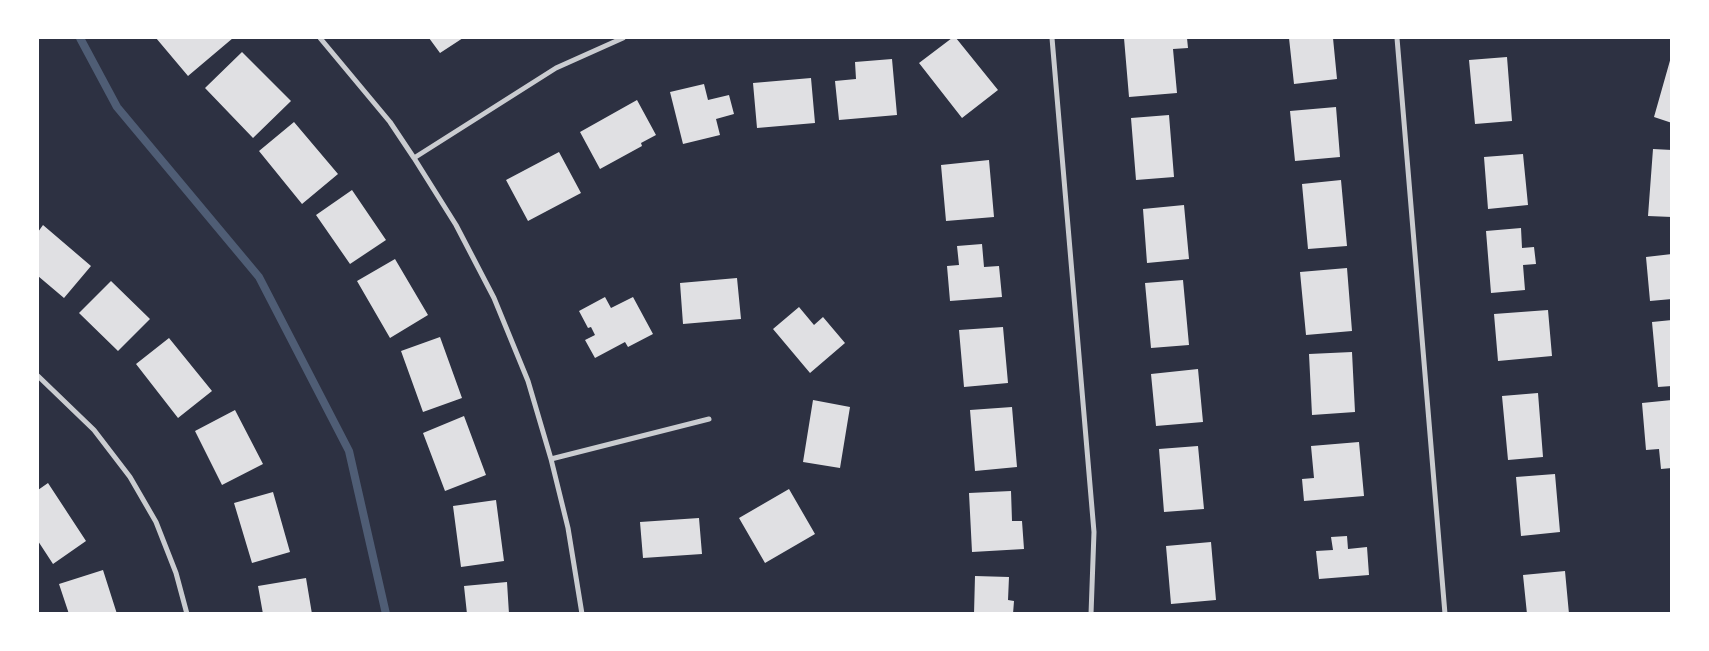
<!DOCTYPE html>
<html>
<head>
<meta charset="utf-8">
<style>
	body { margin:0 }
	#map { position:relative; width:1709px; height:651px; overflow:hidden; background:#2d3142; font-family:Rubik,sans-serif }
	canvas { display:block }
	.frame { position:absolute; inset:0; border:39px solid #fff; pointer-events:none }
</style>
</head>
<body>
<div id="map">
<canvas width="1709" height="651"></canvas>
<div class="frame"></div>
</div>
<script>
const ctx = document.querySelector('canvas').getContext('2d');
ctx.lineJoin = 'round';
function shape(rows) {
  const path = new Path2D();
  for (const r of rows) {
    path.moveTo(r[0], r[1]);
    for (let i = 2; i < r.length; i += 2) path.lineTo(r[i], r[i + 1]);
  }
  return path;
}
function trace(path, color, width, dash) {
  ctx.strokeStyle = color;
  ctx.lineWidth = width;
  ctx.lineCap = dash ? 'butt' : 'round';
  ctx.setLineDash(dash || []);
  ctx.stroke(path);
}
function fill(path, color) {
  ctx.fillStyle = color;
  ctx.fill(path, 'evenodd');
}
trace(shape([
	[80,38,117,107,259,277,349,451,386,614]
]), '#4f5d75', 8);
fill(shape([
	[156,38,233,38,188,76],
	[429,38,463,38,440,53],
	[952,38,956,38,998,90,962,118,919,63],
	[1124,38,1187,38,1188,48,1173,49,1177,93,1129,97],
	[1289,38,1333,38,1337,79,1294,84],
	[242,52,291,101,253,138,205,88],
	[1507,57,1512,121,1475,124,1469,60],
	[1671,57,1672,57,1672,123,1654,117],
	[892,59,897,115,839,120,835,81,856,79,855,62],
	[811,78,815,123,757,128,753,83],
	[704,84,708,100,729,95,734,114,716,119,720,135,683,144,670,92],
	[637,100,656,135,641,143,642,146,600,169,580,132],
	[1336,107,1340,157,1295,161,1290,111],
	[1169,115,1174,177,1136,180,1131,118],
	[294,122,338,174,302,204,259,151],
	[1653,149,1672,150,1672,217,1648,216],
	[559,152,581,193,528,221,506,180],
	[1523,154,1528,205,1488,209,1484,157],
	[989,160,994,217,946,221,941,165],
	[1341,180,1347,246,1308,249,1302,184],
	[352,190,386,240,350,264,316,215],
	[1184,205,1189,259,1147,263,1143,209],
	[43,225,91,266,64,298,38,276,38,232],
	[1521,228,1522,248,1534,247,1536,264,1523,265,1525,290,1491,293,1486,231],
	[982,244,984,267,999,266,1002,297,950,301,947,266,959,265,957,246],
	[1672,254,1672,299,1650,301,1646,257],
	[395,259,428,315,390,338,357,281],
	[1347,268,1352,331,1306,335,1300,272],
	[737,278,741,319,683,324,680,283],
	[1183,280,1189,345,1151,348,1145,283],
	[111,281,150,319,118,351,79,313],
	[605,297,611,308,633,297,653,334,628,347,625,342,595,358,585,340,595,335,591,327,588,328,579,311],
	[799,307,814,325,823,317,845,343,810,373,773,329],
	[1548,310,1552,356,1498,361,1494,314],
	[1672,320,1672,386,1658,387,1652,322],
	[1003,327,1008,383,964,387,959,330],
	[440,337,462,398,423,412,401,351],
	[169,338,212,391,178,418,136,364],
	[1352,352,1355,412,1312,415,1309,354],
	[1198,369,1203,422,1156,426,1151,374],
	[1538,393,1543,457,1508,460,1502,396],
	[813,400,850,407,840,468,803,462],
	[1672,400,1672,468,1661,469,1659,449,1646,450,1642,403],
	[1012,407,1017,467,975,471,970,410],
	[235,410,263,464,222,485,195,431],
	[464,416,486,475,445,491,423,433],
	[1359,442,1364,496,1304,501,1302,479,1314,478,1311,446],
	[1198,446,1204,509,1164,512,1159,449],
	[1555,474,1560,532,1521,536,1516,477],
	[48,483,86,541,53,564,38,541,38,490],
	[789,489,815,534,765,563,739,518],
	[1011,491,1012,521,1022,521,1024,549,972,552,969,493],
	[273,492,290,552,252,563,234,503],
	[496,500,504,561,461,567,453,506],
	[699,518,702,554,643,558,640,522],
	[1347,536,1348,549,1367,547,1369,575,1319,579,1316,551,1333,550,1331,537],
	[1211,542,1216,600,1171,604,1166,546],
	[103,570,117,614,69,614,59,584],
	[1565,571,1569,614,1527,614,1523,575],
	[975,576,1009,577,1008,600,1014,601,1013,614,974,614],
	[306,578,312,614,263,614,258,586],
	[507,582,509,614,467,614,464,586]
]), '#e0e0e3');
trace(shape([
	[320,38,390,122,414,158,456,225,494,298,528,381,551,459,568,528,582,614],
	[1052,38,1094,532,1091,614],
	[1397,38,1445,614],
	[414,158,556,68,623,38],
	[38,376,94,430,130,477,156,522,176,573,187,614],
	[551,459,709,419]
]), '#caccd0', 5);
</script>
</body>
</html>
